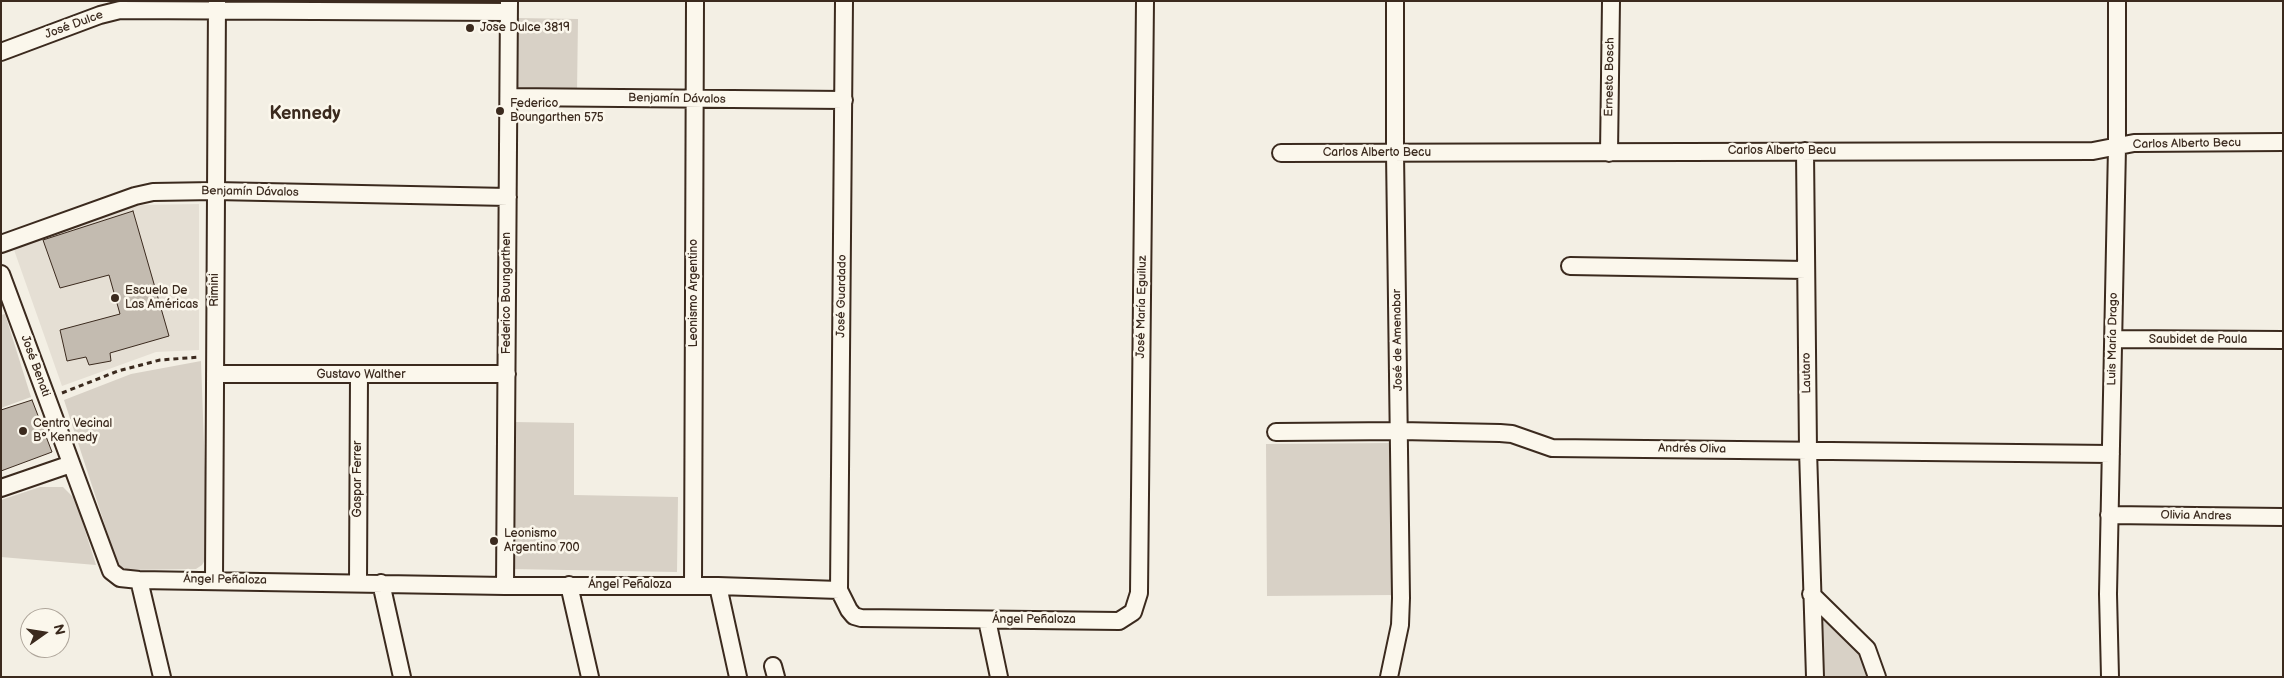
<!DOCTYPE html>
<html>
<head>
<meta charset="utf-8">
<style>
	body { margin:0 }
	#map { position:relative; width:2284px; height:678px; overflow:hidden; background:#f3efe4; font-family:"Balsamiq Sans",sans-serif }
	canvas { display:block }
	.frame { position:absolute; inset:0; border:2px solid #3b2a1e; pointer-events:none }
	.north { position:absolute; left:20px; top:608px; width:50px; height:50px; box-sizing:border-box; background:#fbf7ec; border:1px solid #aea59a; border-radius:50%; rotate:77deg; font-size:14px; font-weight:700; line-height:20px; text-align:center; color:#3b2a1e }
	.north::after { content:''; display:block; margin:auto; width:18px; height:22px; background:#3b2a1e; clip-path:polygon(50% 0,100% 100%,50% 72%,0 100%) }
</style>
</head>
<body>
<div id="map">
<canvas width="2284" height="678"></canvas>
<div class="frame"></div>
<div class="north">N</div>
</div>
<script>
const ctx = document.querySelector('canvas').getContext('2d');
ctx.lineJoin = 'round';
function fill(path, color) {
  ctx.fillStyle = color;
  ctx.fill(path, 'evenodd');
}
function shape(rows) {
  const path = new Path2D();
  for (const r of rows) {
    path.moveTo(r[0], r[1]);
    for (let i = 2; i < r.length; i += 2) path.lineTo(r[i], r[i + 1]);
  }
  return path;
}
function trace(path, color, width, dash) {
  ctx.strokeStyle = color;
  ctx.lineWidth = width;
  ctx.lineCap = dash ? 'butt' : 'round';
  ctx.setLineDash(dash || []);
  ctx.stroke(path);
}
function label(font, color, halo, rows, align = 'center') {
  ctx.font = font + ' "Balsamiq Sans",sans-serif';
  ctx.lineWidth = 5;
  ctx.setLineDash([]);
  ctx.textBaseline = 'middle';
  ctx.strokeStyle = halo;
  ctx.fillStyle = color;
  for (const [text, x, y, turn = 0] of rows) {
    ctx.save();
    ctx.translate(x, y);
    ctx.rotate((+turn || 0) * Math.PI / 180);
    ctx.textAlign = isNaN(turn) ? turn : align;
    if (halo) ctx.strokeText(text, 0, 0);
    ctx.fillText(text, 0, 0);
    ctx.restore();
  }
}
fill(shape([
	[199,204,199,350,156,352,62,386,13,247,135,205]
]), '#e5dfd4');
fill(shape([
	[517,18,578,19,577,92,515,90],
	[5,314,31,397,1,408,1,315],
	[201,361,208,555,202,565,196,569,127,570,119,565,115,556,64,400,131,374],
	[514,422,574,423,574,495,678,497,677,572,512,569],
	[1390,443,1392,595,1267,596,1266,444],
	[40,487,63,487,75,499,96,565,1,557,1,500],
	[1814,609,1868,663,1870,677,1823,677]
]), '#d8d1c6');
const building = shape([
	[133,211,169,336,110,353,111,361,89,365,86,357,67,361,60,330,120,314,109,275,60,288,43,240,133,211],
	[32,400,52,452,1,471,1,410,32,400]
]);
fill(building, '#c3bbb0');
trace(building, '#3b2a1e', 1);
const street = shape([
	[844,1,839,590,849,610,854,616,861,618,1119,621,1133,612,1139,593,1145,1],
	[1,52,100,15,120,10,509,12],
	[509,97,844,100],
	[1805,151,1808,450,1815,677],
	[1281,153,2093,151,2134,143,2283,142],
	[1609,153,1611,1],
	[1,244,135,196,153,192,215,191,508,197],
	[1570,266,1806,270],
	[1,274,111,571,120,578,139,580,505,586,718,586,839,590],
	[2113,339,2283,340],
	[215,374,507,374],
	[1276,432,1400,431,1500,433,1512,434,1552,448,2111,454],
	[1,488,71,464],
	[2109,515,2283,517],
	[214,579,217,1],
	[139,580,162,677],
	[358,583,359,375],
	[381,583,402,677],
	[569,585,590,677],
	[693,585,695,1],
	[505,586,509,1],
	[718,586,738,677],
	[1811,594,1867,649,1877,677],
	[987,620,999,677],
	[773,666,776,677],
	[1389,677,1400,625,1401,598,1395,153,1395,1],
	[2110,677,2108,594,2117,147,2117,1]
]);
trace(street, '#3b2a1e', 20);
trace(shape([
	[62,393,118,371,160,360,200,357]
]), '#3b2a1e', 3, [5, 4]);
trace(street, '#fbf7ec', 16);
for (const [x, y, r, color] of [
	[470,28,5,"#3b2a1e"],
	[500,111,5,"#3b2a1e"],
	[115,298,5,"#3b2a1e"],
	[23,431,5,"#3b2a1e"],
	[494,541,5,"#3b2a1e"]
]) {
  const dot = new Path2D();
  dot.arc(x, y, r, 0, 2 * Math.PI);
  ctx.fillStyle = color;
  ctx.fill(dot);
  trace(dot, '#fbf7ec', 2);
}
label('12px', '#3b2a1e', '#fbf7ec', [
	["José Dulce",74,25,-20],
	["Ernesto Bosch",1610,77,-89],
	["Benjamín Dávalos",677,99,1],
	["Carlos Alberto Becu",2187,144,-1],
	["Carlos Alberto Becu",1782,151],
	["Carlos Alberto Becu",1377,153],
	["Benjamín Dávalos",250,192,1],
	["Rimini",215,290,-90],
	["Federico Boungarthen",507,293,-90],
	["Leonismo Argentino",694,293,-90],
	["José Guardado",842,296,-89],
	["José María Eguiluz",1142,307,-89],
	["Luis María Drago",2113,339,-89],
	["José de Amenabar",1398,340,-91],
	["Saubidet de Paula",2198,340],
	["José Benati",35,366,70],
	["Lautaro",1807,373,-91],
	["Gustavo Walther",361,375],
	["Andrés Oliva",1692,449,1],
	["Gaspar Ferrer",358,479,-90],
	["Olivia Andres",2196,516,1],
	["Ángel Peñaloza",225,580,1],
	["Ángel Peñaloza",630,585],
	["Ángel Peñaloza",1034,620]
]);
label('12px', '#3b2a1e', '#fbf7ec', [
	["Jose Dulce 3819",480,28],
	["Federico",510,104],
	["Boungarthen 575",510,118],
	["Escuela De",125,291],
	["Las Américas",125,305],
	["Centro Vecinal",33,424],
	["B° Kennedy",33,438],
	["Leonismo",504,534],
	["Argentino 700",504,548]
], 'left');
label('bold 18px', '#3b2a1e', '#fbf7ec', [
	["Kennedy",305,114]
]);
</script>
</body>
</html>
